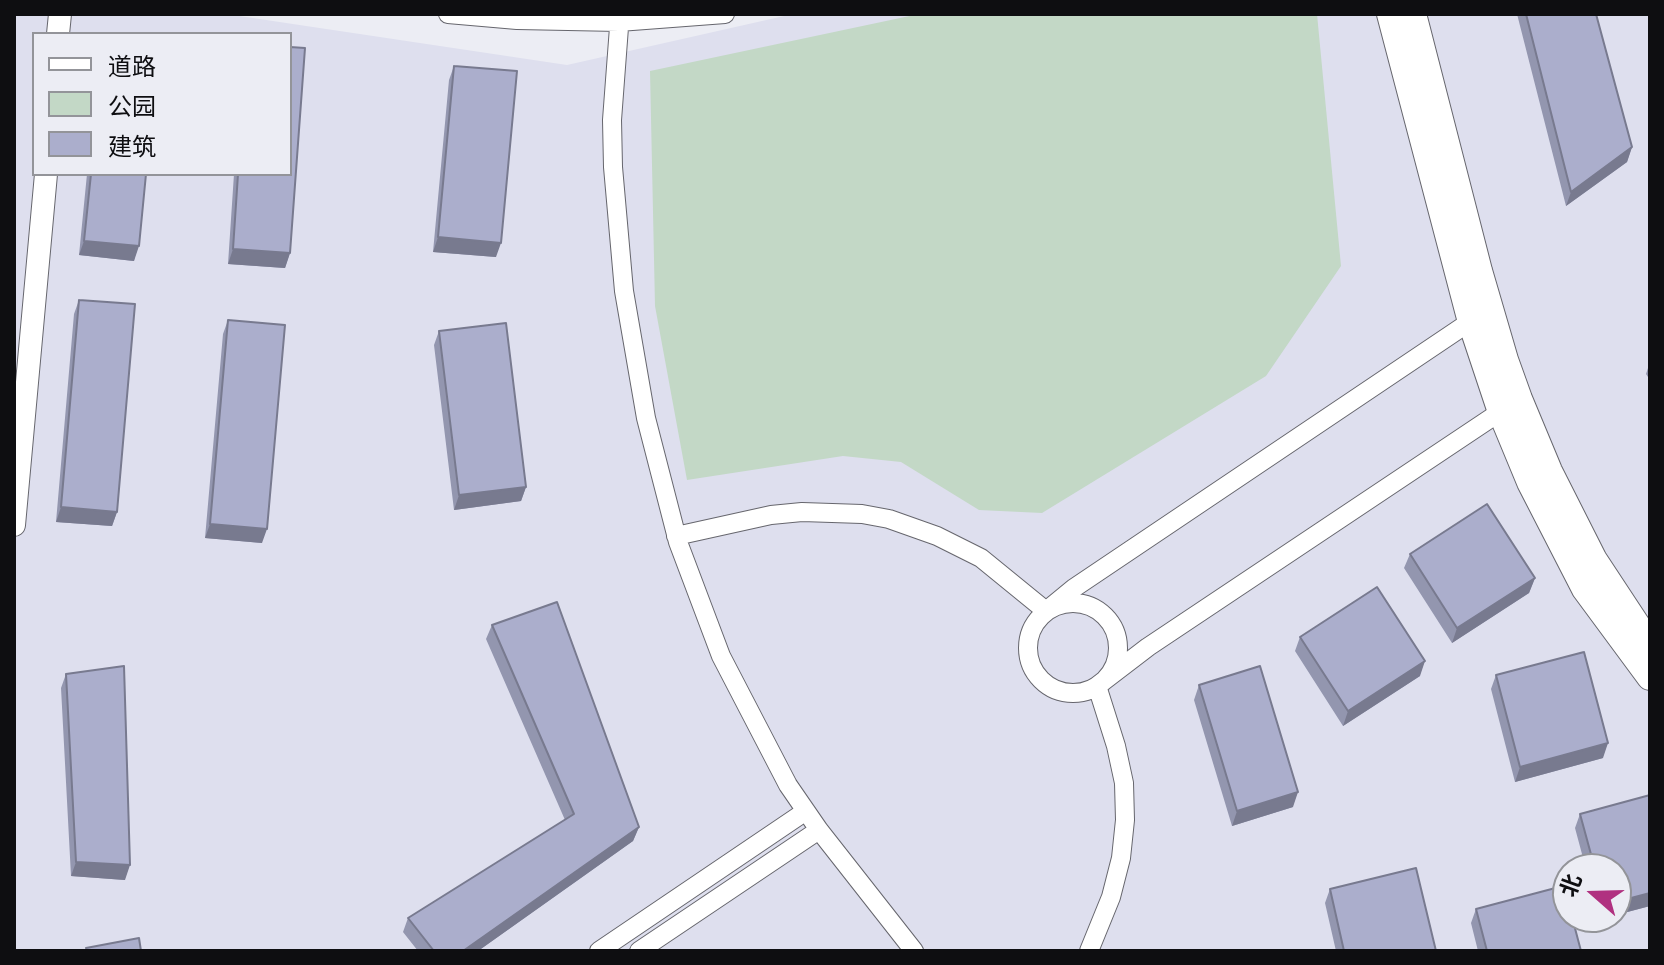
<!DOCTYPE html>
<html>
<head>
<meta charset="utf-8">
<style>
	body { margin:0 }
	#map { position:relative; width:1664px; height:965px; overflow:hidden; background:#ecedf4; font-family:Karla,"Noto Sans SC",sans-serif }
	canvas { display:block }
	.frame { position:absolute; inset:0; border:16px solid #0e0e11; pointer-events:none }
	.legend { position:absolute; left:32px; top:32px; width:260px; height:144px; box-sizing:border-box; background:#ecedf4; border:2px solid #939499; margin:0; padding:10px 14px; list-style:none; font-size:24px; color:#0e0e11 }
	.legend li { display:flex; align-items:center; gap:16px; height:40px }
	.legend b { width:40px; border:2px solid #939499 }
	.north { position:absolute; left:1552px; top:853px; width:80px; height:80px; box-sizing:border-box; background:#ecedf4; border:2px solid #939499; border-radius:50%; rotate:290deg; font-size:22px; font-weight:700; line-height:32px; text-align:center; color:#0e0e11 }
	.north::after { content:''; display:block; margin:auto; width:28px; height:36px; background:#b03180; clip-path:polygon(50% 0,100% 100%,50% 72%,0 100%) }
</style>
</head>
<body>
<div id="map">
<canvas width="1664" height="965"></canvas>
<div class="frame"></div>
<ul class="legend">
<li><b style="height:10px;background:#fff"></b>道路</li>
<li><b style="height:22px;background:#c3d8c6"></b>公园</li>
<li><b style="height:22px;background:#abaecc"></b>建筑</li>
</ul>
<div class="north">北</div>
</div>
<script>
const ctx = document.querySelector('canvas').getContext('2d');
ctx.lineJoin = 'round';
function fill(path, color) {
  ctx.fillStyle = color;
  ctx.fill(path, 'evenodd');
}
function shape(rows) {
  const path = new Path2D();
  for (const r of rows) {
    if (r.length === 3) {
      path.moveTo(r[0] + r[2], r[1]);
      path.arc(r[0], r[1], r[2], 0, 2 * Math.PI);
      continue;
    }
    path.moveTo(r[0], r[1]);
    for (let i = 2; i < r.length; i += 2) path.lineTo(r[i], r[i + 1]);
  }
  return path;
}
function trace(path, color, width, dash) {
  ctx.strokeStyle = color;
  ctx.lineWidth = width;
  ctx.lineCap = dash ? 'butt' : 'round';
  ctx.setLineDash(dash || []);
  ctx.stroke(path);
}
fill(shape([
	[14,14,226,14,567,65,793,14,1650,14,1650,951,14,951],
	[34,34,290,34,290,174,34,174],
	[1568,869,1616,869,1616,917,1568,917]
]), '#dedfee');
fill(shape([
	[919,14,1317,14,1341,266,1266,376,1042,513,979,510,901,462,843,456,687,480,655,306,650,71]
]), '#c3d8c6');
const minor = shape([
	[448,14,517,20,619,22,725,14],
	[620,14,612,120,613,167,624,291,646,418,678,542,721,656,788,785,819,830,914,951],
	[676,536,771,515,802,512,862,514,889,519,937,536,981,558,1046,611,1074,588,1480,315],
	[1073,648,45],
	[599,951,806,811],
	[639,951,819,830],
	[1089,951,1111,897,1121,858,1125,820,1124,783,1116,746,1097,686,1148,647,1509,406]
]);
const tertiary = shape([
	[58,34,60,14],
	[14,525,46,174]
]);
const secondary = shape([
	[1390,14,1471,322,1501,412,1530,482,1585,589,1650,677],
	[1413,14,1479,271,1505,360,1519,399,1549,471,1594,560,1650,645]
]);
trace(minor, '#66666d', 20);
trace(tertiary, '#66666d', 24);
trace(secondary, '#66666d', 28);
trace(minor, '#fff', 18);
trace(tertiary, '#fff', 22);
trace(secondary, '#fff', 26);
fill(shape([
	[1517,14,1596,14,1632,147,1627,162,1566,206],
	[454,66,496,257,433,252,449,80],
	[87,174,146,174,134,261,79,255],
	[234,174,290,174,290,253,285,268,228,264],
	[79,300,117,512,112,526,56,522,74,314],
	[228,320,262,543,205,538,223,334],
	[439,331,526,487,521,501,454,510,434,345],
	[1650,362,1650,380,1646,374],
	[1410,554,1535,578,1529,593,1452,643,1404,568],
	[492,625,639,827,633,841,478,951,418,951,403,932,408,918,565,820,486,639],
	[1300,637,1420,676,1343,726,1295,651],
	[66,674,125,880,71,876,61,688],
	[1496,675,1603,758,1515,782,1491,689],
	[1199,685,1293,807,1232,826,1194,700],
	[1650,795,1650,906,1616,915,1616,869,1586,869,1575,828,1580,814],
	[1330,889,1436,951,1336,951,1325,903],
	[1476,909,1581,951,1478,951,1471,923]
]), '#9396af');
fill(shape([
	[1632,147,1627,162,1566,206,1571,192],
	[438,237,501,243,496,257,433,252],
	[84,241,139,246,134,261,79,255],
	[233,249,290,253,285,268,228,264],
	[526,487,521,501,454,510,459,495],
	[61,507,117,512,112,526,56,522],
	[210,524,267,529,262,543,205,538],
	[1535,578,1529,593,1452,643,1457,628],
	[1425,661,1420,676,1343,726,1348,711],
	[1608,743,1603,758,1515,782,1520,767],
	[1298,792,1293,807,1232,826,1237,811],
	[639,827,633,841,478,951,463,951],
	[76,862,130,865,125,880,71,876],
	[1650,893,1650,906,1616,915,1616,902]
]), '#787a8f');
const building = shape([
	[1526,14,1596,14,1632,147,1571,192,1526,14],
	[290,47,305,48,290,253,233,249,238,174,290,174,290,47],
	[454,66,517,71,501,243,438,237,454,66],
	[91,174,146,174,139,246,84,241,91,174],
	[79,300,135,304,117,512,61,507,79,300],
	[228,320,285,325,267,529,210,524,228,320],
	[506,323,526,487,459,495,439,331,506,323],
	[1487,504,1535,578,1457,628,1410,554,1487,504],
	[1377,587,1425,661,1348,711,1300,637,1377,587],
	[557,602,639,827,463,951,434,951,408,918,574,814,492,625,557,602],
	[1584,652,1608,743,1520,767,1496,675,1584,652],
	[124,666,130,865,76,862,66,674,124,666],
	[1260,666,1298,792,1237,811,1199,685,1260,666],
	[1650,795,1650,893,1616,902,1616,869,1595,869,1580,814,1650,795],
	[1416,868,1436,951,1344,951,1330,889,1416,868],
	[1563,886,1568,903,1568,917,1572,917,1581,951,1487,951,1476,909,1563,886],
	[139,938,141,951,87,951,86,948,139,938]
]);
fill(building, '#abaecc');
trace(building, '#787a8f', 2);
</script>
</body>
</html>
